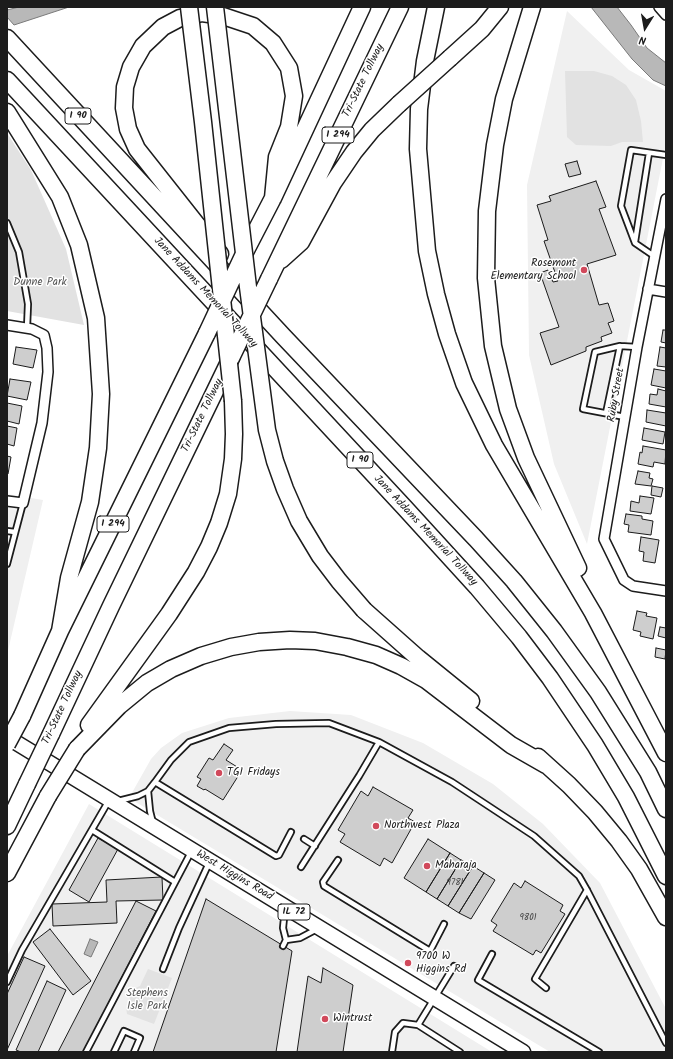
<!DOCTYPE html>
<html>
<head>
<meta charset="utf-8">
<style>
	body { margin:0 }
	#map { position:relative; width:673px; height:1059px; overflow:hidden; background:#fff; font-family:Kalam,sans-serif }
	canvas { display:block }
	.frame { position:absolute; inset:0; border:8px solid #1c1c1c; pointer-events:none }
	.north { position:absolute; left:625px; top:8px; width:40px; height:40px; -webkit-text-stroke:3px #fff; paint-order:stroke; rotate:191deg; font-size:11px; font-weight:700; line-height:16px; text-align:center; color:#1c1c1c }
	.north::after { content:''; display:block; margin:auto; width:14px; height:18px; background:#1c1c1c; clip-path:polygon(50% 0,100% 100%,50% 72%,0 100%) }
</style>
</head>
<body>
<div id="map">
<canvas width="673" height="1059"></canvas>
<div class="frame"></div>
<div class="north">N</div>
</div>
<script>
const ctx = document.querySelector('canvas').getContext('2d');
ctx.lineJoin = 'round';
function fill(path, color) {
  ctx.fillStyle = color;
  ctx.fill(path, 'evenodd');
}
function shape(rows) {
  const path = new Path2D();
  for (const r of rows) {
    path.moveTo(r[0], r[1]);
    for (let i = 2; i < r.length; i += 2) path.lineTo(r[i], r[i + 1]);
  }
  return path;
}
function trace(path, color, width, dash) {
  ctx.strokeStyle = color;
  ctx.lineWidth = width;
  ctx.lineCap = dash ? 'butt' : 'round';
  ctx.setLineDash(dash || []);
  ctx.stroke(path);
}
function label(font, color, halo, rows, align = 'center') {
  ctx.font = font + ' Kalam,sans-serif';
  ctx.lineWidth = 3;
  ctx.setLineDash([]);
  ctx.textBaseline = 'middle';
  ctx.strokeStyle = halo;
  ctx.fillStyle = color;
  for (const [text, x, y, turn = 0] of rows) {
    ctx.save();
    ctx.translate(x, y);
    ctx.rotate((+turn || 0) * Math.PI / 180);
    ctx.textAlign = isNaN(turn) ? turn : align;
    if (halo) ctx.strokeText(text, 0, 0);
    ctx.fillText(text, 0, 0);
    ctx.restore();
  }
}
fill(shape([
	[567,11,629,70,666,91,666,143,587,544,554,464,529,355,527,185],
	[7,494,43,500,7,655],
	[290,711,351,715,423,743,493,784,543,824,600,883,666,1009,666,1052,550,1052,129,798,151,759,161,748,182,733,229,718],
	[89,804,492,1052,7,1052,7,956]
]), '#f0f0f0');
fill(shape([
	[565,71,594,71,612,76,626,85,636,100,641,121,643,142,622,142,611,146,576,145,567,137],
	[7,133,31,170,66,249,84,325,7,311],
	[148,969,172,978,154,1024,127,1014,126,1007,132,1004,127,992,140,986]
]), '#e2e2e2');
const water = shape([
	[19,7,69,7,14,25,7,17,7,10,19,7],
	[591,7,617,7,631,25,647,48,666,63,666,86,653,80,632,59,591,7],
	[90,939,98,942,91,957,84,954,90,939]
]);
fill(water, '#b8b8b8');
trace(water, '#7a7a7a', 1);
const building = shape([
	[577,161,581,174,569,177,565,164,577,161],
	[596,181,606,207,599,209,616,255,587,264,599,305,608,303,614,321,608,323,612,333,601,337,602,341,586,347,586,351,551,365,540,333,559,327,540,273,548,270,553,282,558,281,544,241,548,240,537,205,551,201,549,196,596,181],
	[663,330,666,330,666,343,661,342,663,330],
	[16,347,37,350,33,368,13,364,16,347],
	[660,347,666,348,666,367,657,366,660,347],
	[654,369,666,371,666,388,651,385,654,369],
	[10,379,31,382,27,400,7,396,10,379],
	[658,389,666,391,666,407,649,404,650,394,657,395,658,389],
	[7,403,22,406,19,424,7,421,7,403],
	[647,410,666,413,666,426,646,422,647,410],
	[7,426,17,428,14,446,7,444,7,426],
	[644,428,665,432,663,444,642,440,644,428],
	[643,446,666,450,665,464,654,462,653,467,638,464,640,452,642,453,643,446],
	[7,456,11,457,8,474,7,474,7,456],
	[638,471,650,473,649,478,653,479,651,486,635,484,638,471],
	[652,486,663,488,661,497,651,495,652,486],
	[640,496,654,498,651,514,630,511,631,501,639,503,640,496],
	[626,514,642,516,642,519,653,521,651,535,628,532,629,525,624,524,626,514],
	[641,537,659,540,655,563,643,561,644,552,639,551,641,537],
	[637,611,647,613,646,616,657,618,653,639,640,636,641,632,633,630,637,611],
	[660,627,666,628,666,638,658,636,660,627],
	[656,648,666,650,665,659,655,657,656,648],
	[224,744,233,750,226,760,242,770,223,800,205,789,204,790,197,786,201,779,197,777,209,758,213,760,224,744],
	[373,787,413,810,408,818,415,822,392,863,384,858,380,866,340,842,345,834,338,830,361,791,368,796,373,787],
	[98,838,118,849,89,902,69,890,98,838],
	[428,839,450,853,426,892,404,878,428,839],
	[450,853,461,860,437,899,426,892,450,853],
	[461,860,473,866,448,906,437,899,461,860],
	[473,866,484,873,459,913,448,906,473,866],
	[484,873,495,880,471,919,459,913,484,873],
	[162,877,163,900,116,901,117,923,53,926,52,904,107,902,106,880,162,877],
	[525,881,563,905,560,911,565,914,541,953,536,950,533,955,493,931,497,925,491,921,514,883,521,888,525,881],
	[206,899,292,951,276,1052,153,1052,206,899],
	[136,901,156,911,83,1052,58,1052,136,901],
	[50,929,91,981,73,995,33,942,50,929],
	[24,957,45,966,7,1050,7,994,24,957],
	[323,968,353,985,343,1052,297,1052,308,976,321,983,323,968],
	[47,981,66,990,38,1052,21,1052,16,1050,47,981]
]);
fill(building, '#cecece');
trace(building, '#1c1c1c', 1);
const lane = shape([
	[7,223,19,252,28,304,27,328],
	[635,242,649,153],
	[654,256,635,243,621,206,631,150,666,155],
	[606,413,620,346],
	[625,417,583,409,595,352,620,346,637,347],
	[7,531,15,532],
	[7,564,23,503],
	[148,791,150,811,153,823],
	[118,801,138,796,148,791,155,782],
	[92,830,175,882],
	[291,832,279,855,276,856,155,782,171,760,189,742,229,728,276,724,329,723,379,742,452,782,534,836,579,876,587,890,666,1043],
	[304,839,315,846],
	[338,860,323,882,324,886,430,951,444,924],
	[301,867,359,776,379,742],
	[285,908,283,928,286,940,300,938,317,929],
	[283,946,286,940],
	[492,954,478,980,599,1052],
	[163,969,179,928,209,863],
	[7,982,22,950,108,802],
	[546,988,535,979,587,890],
	[418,1025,454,966],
	[86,1052,191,852],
	[114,1052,124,1031,140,1038,134,1052],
	[392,1052,395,1032,403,1023,418,1025,460,1052]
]);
const street = shape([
	[659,7,666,15],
	[666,199,637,347,604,539,624,580,633,586,666,591],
	[648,289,666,292],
	[7,325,32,329,44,335,47,348,48,372,42,423,23,503,7,501]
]);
const primary = shape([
	[7,737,523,1052]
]);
const highway = shape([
	[436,7,425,61,419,109,418,149,427,251,436,294,447,334,464,383,494,445,593,613,666,753],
	[532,7,504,99,495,145,487,211,486,278,493,346,508,409,526,458,578,568],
	[7,38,283,336,476,539,514,581,554,631,598,692,648,772,666,809],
	[450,58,482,29,500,7],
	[7,80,404,507,477,587,519,637,550,678,595,745,626,797,666,876],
	[7,112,60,197,79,245,96,318,101,394,98,448,90,502,69,578,60,631],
	[220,254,137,149,128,129,124,108,125,87,131,67,143,46,163,27,180,18,202,13,223,16,253,26,273,43,289,68,294,96,289,127,277,157,273,198],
	[244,254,273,198,362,7],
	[281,260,301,242,333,183,354,152,372,130,399,104],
	[269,279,400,7],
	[364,610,418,658,471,701],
	[22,716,60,631,207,333],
	[89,725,169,614,196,572,209,547,219,523,228,494,233,459,234,434,233,401],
	[51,734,111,606,231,358],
	[77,749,119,706,147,683,171,669,201,656,231,647,259,642,290,640,315,641,347,647,376,655,401,666,426,680,511,745,546,765],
	[538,757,569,785,595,812,619,841,639,869,666,917],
	[7,826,27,784],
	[7,873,48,796]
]);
trace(lane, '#1c1c1c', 8);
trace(street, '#1c1c1c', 12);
trace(primary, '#1c1c1c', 17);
trace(highway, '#1c1c1c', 19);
trace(lane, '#fff', 4.5);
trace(street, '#fff', 9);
trace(primary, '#fff', 14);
trace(highway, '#fff', 16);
const highwayBridge = shape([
	[189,7,203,122,233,401],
	[215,7,248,287,267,430,275,461,285,489,299,521,320,556,339,581,364,610],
	[399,104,450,58],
	[207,333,244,254],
	[231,358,269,279],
	[7,744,22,716],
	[27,784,51,734],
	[48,796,77,749]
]);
trace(highwayBridge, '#1c1c1c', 19, []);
trace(highwayBridge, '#fff', 16);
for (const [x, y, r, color] of [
	[584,270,4,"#d1495b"],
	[219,773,4,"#d1495b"],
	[376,826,4,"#d1495b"],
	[427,866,4,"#d1495b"],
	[408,963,4,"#d1495b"],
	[325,1019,4,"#d1495b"]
]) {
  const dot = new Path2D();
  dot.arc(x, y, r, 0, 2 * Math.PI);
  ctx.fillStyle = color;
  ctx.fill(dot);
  trace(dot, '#fff', 1.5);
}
label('9px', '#484848', null, [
	["9781",455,883],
	["9801",528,918]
]);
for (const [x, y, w] of [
	[78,116,26],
	[338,135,32],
	[360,460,26],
	[113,524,32],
	[294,912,32]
]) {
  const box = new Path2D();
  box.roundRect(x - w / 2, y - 8, w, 16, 3);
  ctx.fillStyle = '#fff';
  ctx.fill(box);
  trace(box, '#1c1c1c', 1);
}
label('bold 10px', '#1c1c1c', null, [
	["I 90",78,116],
	["I 294",338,135],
	["I 90",360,460],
	["I 294",113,524],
	["IL 72",294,912]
]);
label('11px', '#1c1c1c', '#fff', [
	["Tri-State Tollway",364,81,-64],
	["Jane Addams Memorial Tollway",205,293,47],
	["Ruby Street",617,395,-80],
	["Tri-State Tollway",203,416,-64],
	["Jane Addams Memorial Tollway",425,531,47],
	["Tri-State Tollway",63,708,-65],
	["West Higgins Road",234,876,31]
]);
label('11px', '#1c1c1c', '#fff', [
	["Rosemont",576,264,"right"],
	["Elementary School",576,277,"right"],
	["TGI Fridays",227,773],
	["Northwest Plaza",384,826],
	["Maharaja",435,866],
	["9700 W",416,957],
	["Higgins Rd",416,970],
	["Wintrust",333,1019]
], 'left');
label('11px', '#575757', '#fff', [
	["Dunne Park",40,283],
	["Stephens",147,994],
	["Isle Park",147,1007]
]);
</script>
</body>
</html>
